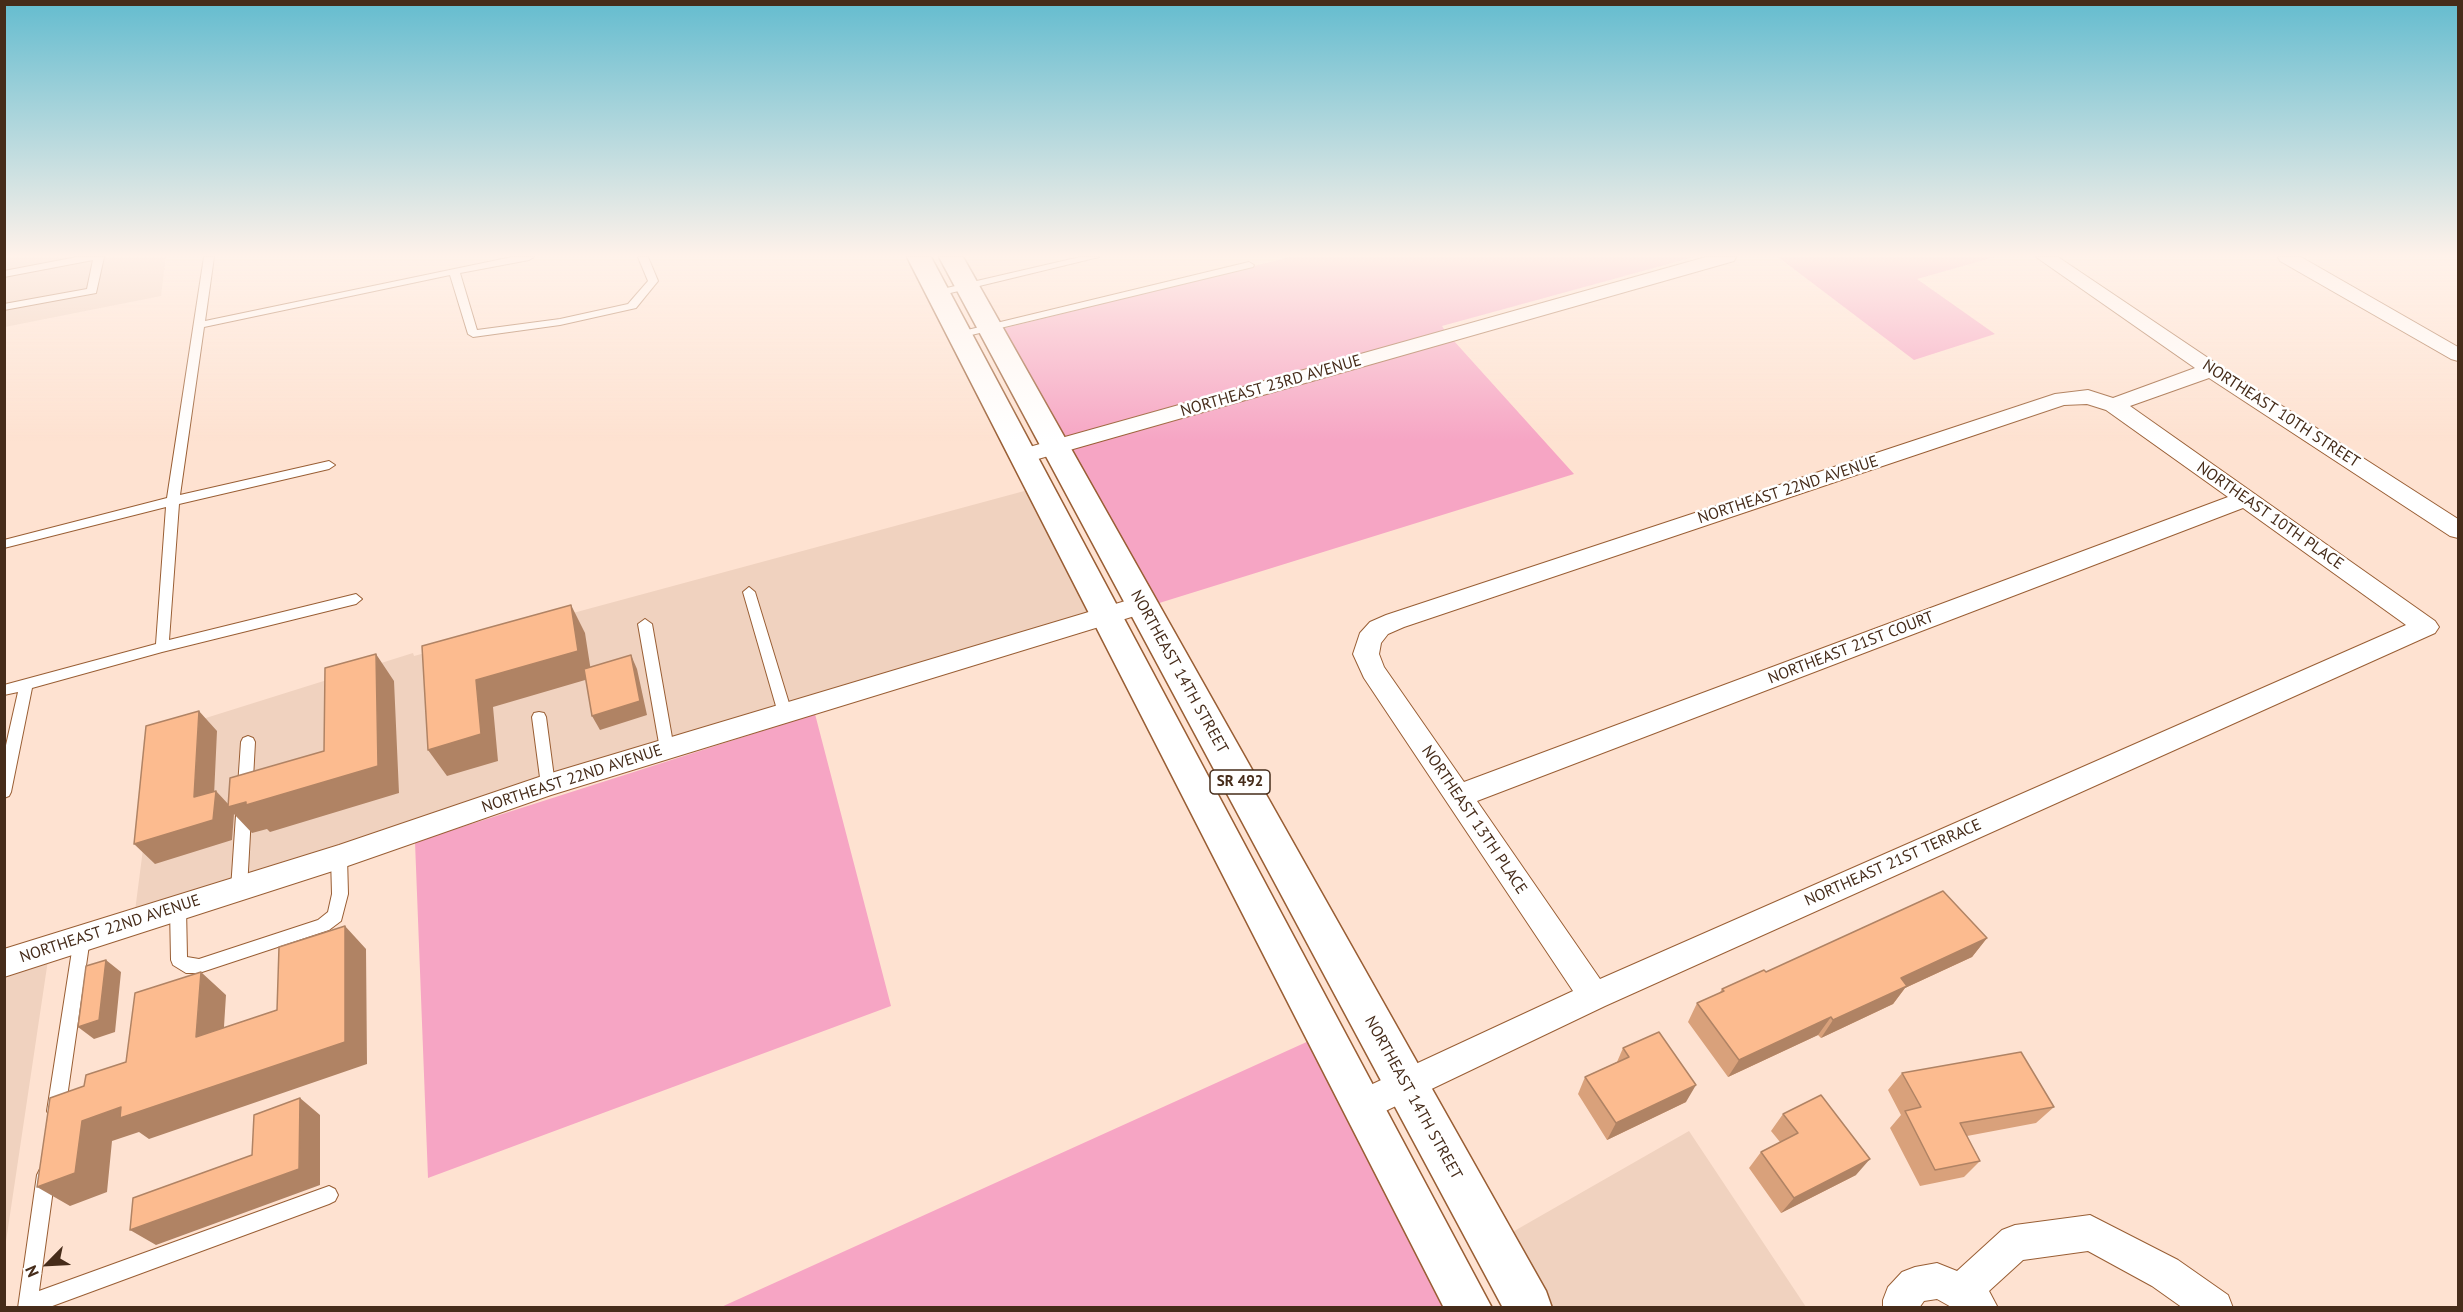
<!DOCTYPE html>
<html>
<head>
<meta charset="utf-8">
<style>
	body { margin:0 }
	#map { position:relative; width:2463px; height:1312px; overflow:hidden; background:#fee2d1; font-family:"PT Sans",sans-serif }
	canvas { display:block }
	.frame { position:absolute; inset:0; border:6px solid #462c1a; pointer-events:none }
	.north { position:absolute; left:18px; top:1234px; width:60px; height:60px; -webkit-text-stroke:4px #fff; paint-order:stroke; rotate:246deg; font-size:16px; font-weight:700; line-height:24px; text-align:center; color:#462c1a }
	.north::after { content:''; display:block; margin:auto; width:21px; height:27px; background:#462c1a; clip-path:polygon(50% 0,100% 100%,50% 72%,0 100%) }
</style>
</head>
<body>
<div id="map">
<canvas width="2463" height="1312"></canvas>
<div class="frame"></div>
<div class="north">N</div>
</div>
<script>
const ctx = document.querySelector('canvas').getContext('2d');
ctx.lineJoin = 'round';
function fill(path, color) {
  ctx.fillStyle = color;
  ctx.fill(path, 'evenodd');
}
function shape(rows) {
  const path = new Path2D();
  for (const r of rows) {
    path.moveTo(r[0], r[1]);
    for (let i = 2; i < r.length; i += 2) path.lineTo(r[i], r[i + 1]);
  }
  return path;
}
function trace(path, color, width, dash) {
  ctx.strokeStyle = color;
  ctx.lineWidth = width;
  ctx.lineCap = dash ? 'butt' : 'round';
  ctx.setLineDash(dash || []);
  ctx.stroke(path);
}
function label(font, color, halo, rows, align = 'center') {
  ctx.font = font + ' "PT Sans",sans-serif';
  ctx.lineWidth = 5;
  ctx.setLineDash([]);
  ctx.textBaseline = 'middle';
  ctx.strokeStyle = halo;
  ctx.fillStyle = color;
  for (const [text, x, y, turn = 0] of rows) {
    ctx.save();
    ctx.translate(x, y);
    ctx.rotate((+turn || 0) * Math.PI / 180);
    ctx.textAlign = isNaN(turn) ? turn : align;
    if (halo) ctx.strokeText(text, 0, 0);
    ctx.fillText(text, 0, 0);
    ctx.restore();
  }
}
fill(shape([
	[5,257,166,257,161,296,5,327],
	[1028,490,1091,612,135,911,158,733,413,653,414,656],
	[48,960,5,1248,4,973],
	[1689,1131,1806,1307,1550,1307,1509,1234]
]), '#f0d2bf');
fill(shape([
	[1290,257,1694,257,1442,326,1445,331,1063,438,1001,329],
	[1778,257,1995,257,1917,279,1995,334,1914,360],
	[1454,341,1574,474,1156,604,1069,450],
	[815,714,891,1006,428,1178,415,842],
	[1311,1040,1448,1308,719,1308]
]), '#f6a5c4');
const service = shape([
	[77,257,104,257,96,293,4,310,4,304,87,289,93,260,4,277,4,271,77,257],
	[204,257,214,257,205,321,512,257,534,257,529,260,460,273,477,330,560,319,628,304,648,281,638,257,648,257,658,281,636,308,560,325,473,337,468,334,450,275,204,327,180,495,329,461,335,465,329,469,179,504,169,640,356,594,362,599,356,604,162,652,32,688,11,792,9,796,4,798,4,754,18,692,4,695,4,685,156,644,166,507,4,548,4,540,167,498,204,257],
	[1080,257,1099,257,938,296,933,293,938,290,1080,257],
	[1249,262,1254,265,1253,267,959,338,954,335,959,332,1249,262],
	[749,587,755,592,792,713,790,717,785,718,780,717,778,713,743,592,749,587],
	[645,619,652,624,674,749,672,753,667,755,662,753,660,749,638,624,645,619],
	[539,712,544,713,546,717,555,785,553,789,548,791,543,789,541,785,532,717,534,713,539,712],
	[248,736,253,738,255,742,247,889,245,894,239,896,233,894,231,889,241,742,243,738,248,736],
	[339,851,344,852,347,857,348,894,341,921,329,930,199,973,186,973,173,965,171,960,170,908,172,903,178,901,184,903,186,908,187,957,199,959,318,920,328,912,332,894,331,857,334,852,339,851],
	[82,931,88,933,90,938,65,1111,62,1117,56,1119,50,1117,47,1111,74,938,76,933,82,931],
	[46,1166,52,1169,55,1175,39,1291,329,1186,335,1189,338,1195,335,1201,329,1204,47,1308,18,1308,37,1175,40,1169,46,1166]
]);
const minor = shape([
	[1706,257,1736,257,1734,261,1031,461,1023,463,1015,461,1012,456,1015,451,1706,257],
	[2036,257,2058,257,2223,368,2458,519,2458,538,2450,536,2209,378,2130,406,2435,621,2439,627,2435,633,1605,1006,1375,1116,1363,1121,1351,1116,1346,1105,1351,1094,1573,991,1364,678,1353,654,1360,633,1370,622,1386,615,2055,394,2088,390,2113,398,2195,368,2036,257],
	[2087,404,2106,410,2228,497,1464,782,1384,667,1379,654,1381,643,1388,634,1404,627,2064,405,2087,404],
	[2243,508,2406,625,1600,979,1477,801,2243,508],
	[2278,257,2301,257,2458,347,2458,361,2451,359,2280,261,2278,257],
	[1142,596,1151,599,1154,605,1151,611,551,795,339,869,4,977,4,949,339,845,548,774,1142,596],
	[2090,1215,2178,1260,2228,1295,2233,1308,2183,1308,2152,1286,2088,1251,2023,1260,1989,1291,1998,1308,1953,1308,1937,1299,1924,1301,1919,1308,1883,1308,1883,1300,1888,1287,1902,1272,1915,1267,1937,1263,1957,1271,2002,1230,2015,1225,2090,1215]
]);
const primary = shape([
	[907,257,931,257,1492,1308,1444,1308,907,257],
	[939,257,963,257,1546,1291,1552,1308,1503,1308,939,257]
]);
trace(service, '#995e34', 2);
trace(minor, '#995e34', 2);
trace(primary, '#995e34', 3);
fill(service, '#fff');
fill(minor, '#fff');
fill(primary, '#fff');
fill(shape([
	[1987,938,1972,957,1905,988,1893,1004,1821,1038,1818,1035,1728,1077,1688,1022,1697,1003,1719,994,1722,989,1766,972],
	[1623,1048,1686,1102,1607,1140,1578,1094,1585,1077,1617,1062],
	[1902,1073,2054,1107,2036,1123,1967,1136,1980,1161,1964,1177,1920,1186,1890,1128,1901,1115,1888,1090],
	[1783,1114,1856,1175,1781,1213,1749,1168,1761,1152,1780,1142,1771,1131]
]), '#d9a17b');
fill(shape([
	[571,605,585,633,592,678,493,707,498,761,447,776,428,750,476,680],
	[376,654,394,681,399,793,270,832,267,829,252,833,234,814,232,840,155,864,134,844,216,791,230,806,378,766],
	[631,655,637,669,647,715,600,730,592,716],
	[199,711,217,731,213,817,194,797],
	[345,926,366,949,367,1064,149,1139,139,1132,112,1141,107,1192,70,1206,37,1187,82,1121,121,1107,345,1042],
	[1987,938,1972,957,1905,988,1893,1004,1821,1038,1833,1020,1901,978],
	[106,960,121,972,115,1032,94,1039,78,1027],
	[201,972,226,995,222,1058,196,1037],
	[1831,1017,1818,1035,1728,1077,1739,1060],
	[1696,1085,1686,1102,1607,1140,1616,1123],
	[300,1098,320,1115,320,1185,156,1245,130,1230,299,1169],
	[1870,1159,1856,1175,1781,1213,1794,1198]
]), '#b08364');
const building = shape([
	[571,605,578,651,476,680,481,734,428,750,422,646,571,605],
	[376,654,378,766,246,805,246,802,228,807,230,778,324,751,325,668,376,654],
	[631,655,640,701,592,716,584,669,631,655],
	[199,711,194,797,216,791,213,820,134,844,146,726,199,711],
	[1943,891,1987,938,1901,978,1907,986,1833,1020,1831,1017,1739,1060,1697,1003,1724,991,1722,989,1764,970,1766,972,1943,891],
	[345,926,345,1042,120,1118,121,1107,82,1121,75,1173,37,1187,50,1098,84,1086,86,1075,126,1062,135,993,201,972,196,1037,277,1010,279,947,345,926],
	[106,960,99,1020,78,1027,86,966,106,960],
	[1659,1032,1696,1085,1616,1123,1585,1077,1629,1057,1623,1048,1659,1032],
	[2021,1052,2054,1107,1960,1123,1980,1161,1935,1170,1905,1111,1921,1107,1902,1073,2021,1052],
	[1821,1095,1870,1159,1794,1198,1761,1152,1798,1133,1783,1114,1821,1095],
	[300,1098,299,1169,130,1230,133,1198,252,1155,254,1115,300,1098]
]);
fill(building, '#fcbb8f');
trace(building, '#b08364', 1.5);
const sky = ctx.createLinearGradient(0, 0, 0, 441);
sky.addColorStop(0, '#64bccf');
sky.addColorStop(0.58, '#fff2ea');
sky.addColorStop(1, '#fff2ea00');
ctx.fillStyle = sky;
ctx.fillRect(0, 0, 2463, 441);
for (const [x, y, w] of [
	[1240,782,60]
]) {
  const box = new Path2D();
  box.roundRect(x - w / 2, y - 12, w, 24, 4.5);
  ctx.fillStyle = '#fff';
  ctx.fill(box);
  trace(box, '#462c1a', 1.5);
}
label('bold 15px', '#462c1a', null, [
	["SR 492",1240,782]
]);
label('16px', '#462c1a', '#fff', [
	["NORTHEAST 23RD AVENUE",1271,386,-16],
	["NORTHEAST 10TH STREET",2281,414,33],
	["NORTHEAST 22ND AVENUE",1788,490,-18],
	["NORTHEAST 10TH PLACE",2270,516,35],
	["NORTHEAST 21ST COURT",1851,648,-21],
	["NORTHEAST 14TH STREET",1179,672,61],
	["NORTHEAST 22ND AVENUE",572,779,-18],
	["NORTHEAST 13TH PLACE",1474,820,56],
	["NORTHEAST 21ST TERRACE",1893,863,-24],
	["NORTHEAST 22ND AVENUE",110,929,-18],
	["NORTHEAST 14TH STREET",1413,1098,61]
]);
</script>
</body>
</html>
